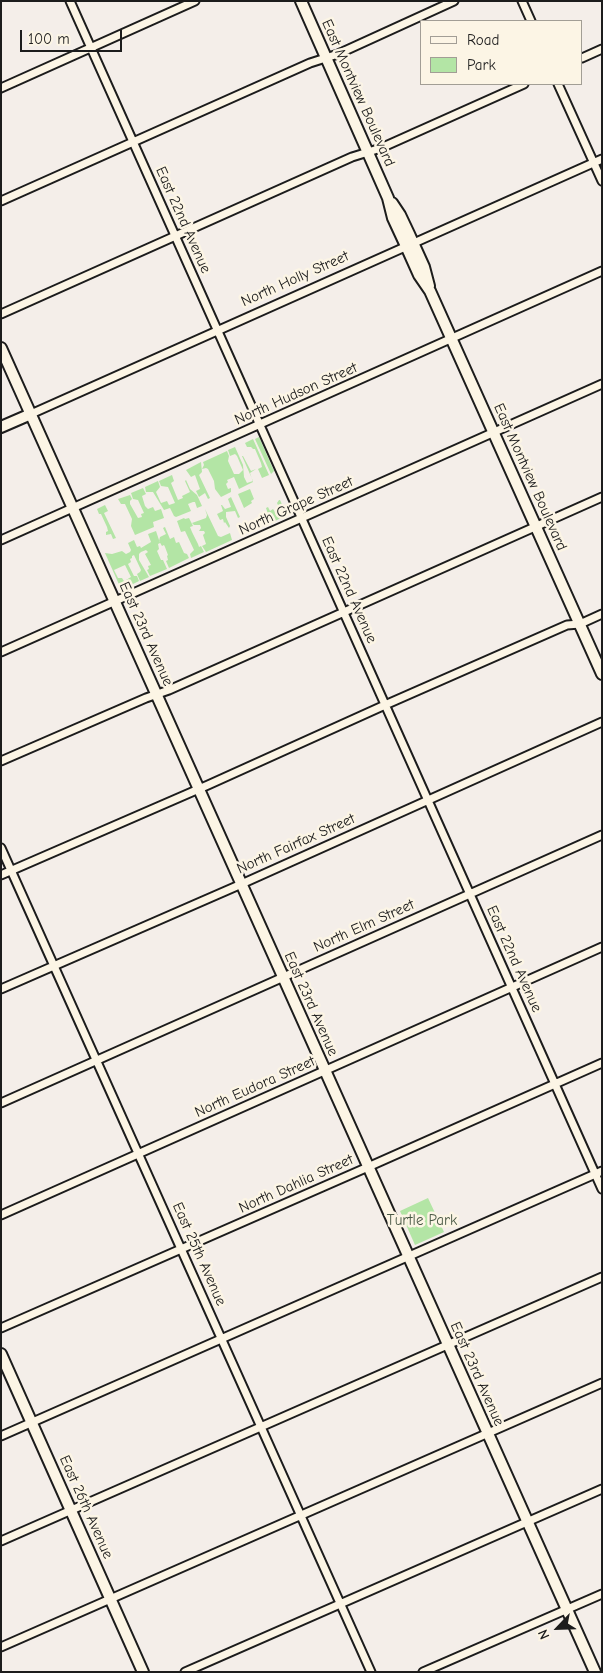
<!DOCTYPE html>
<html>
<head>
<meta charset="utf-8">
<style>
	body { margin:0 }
	#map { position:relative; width:603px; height:1673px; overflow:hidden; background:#f4eee9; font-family:"Comic Neue",sans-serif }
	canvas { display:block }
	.frame { position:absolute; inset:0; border:2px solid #1c1c1c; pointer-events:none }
	.legend { position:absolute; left:420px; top:20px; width:162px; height:65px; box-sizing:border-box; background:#fcf5e5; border:1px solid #a29e95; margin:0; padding:6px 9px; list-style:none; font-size:15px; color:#1c1c1c }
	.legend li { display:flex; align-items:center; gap:10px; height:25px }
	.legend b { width:25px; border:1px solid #a29e95 }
	.north { position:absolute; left:533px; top:1603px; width:50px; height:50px; -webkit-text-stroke:4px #fcf5e5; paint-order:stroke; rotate:246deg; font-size:14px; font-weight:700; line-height:20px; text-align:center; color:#1c1c1c }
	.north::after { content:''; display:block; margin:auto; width:18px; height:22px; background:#1c1c1c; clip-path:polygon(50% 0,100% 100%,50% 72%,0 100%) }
	.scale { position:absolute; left:20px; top:30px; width:102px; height:22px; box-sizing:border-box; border:2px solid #1c1c1c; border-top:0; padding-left:6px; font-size:15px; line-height:18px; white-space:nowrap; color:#1c1c1c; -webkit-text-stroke:4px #fcf5e5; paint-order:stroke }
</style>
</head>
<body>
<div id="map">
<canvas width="603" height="1673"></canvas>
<div class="frame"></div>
<ul class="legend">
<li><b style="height:6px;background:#fcf5e5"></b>Road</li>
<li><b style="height:14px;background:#b3e5a5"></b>Park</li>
</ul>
<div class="north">N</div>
<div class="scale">100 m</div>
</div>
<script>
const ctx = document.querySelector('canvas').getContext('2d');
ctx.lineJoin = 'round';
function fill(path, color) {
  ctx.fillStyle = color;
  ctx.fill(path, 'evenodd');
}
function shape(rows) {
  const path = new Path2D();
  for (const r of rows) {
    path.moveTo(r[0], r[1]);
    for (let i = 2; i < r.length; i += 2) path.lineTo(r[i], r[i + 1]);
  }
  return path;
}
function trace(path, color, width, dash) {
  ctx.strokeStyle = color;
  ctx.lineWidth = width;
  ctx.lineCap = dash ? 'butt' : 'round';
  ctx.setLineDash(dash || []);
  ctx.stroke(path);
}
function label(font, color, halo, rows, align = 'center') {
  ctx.font = font + ' "Comic Neue",sans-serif';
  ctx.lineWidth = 5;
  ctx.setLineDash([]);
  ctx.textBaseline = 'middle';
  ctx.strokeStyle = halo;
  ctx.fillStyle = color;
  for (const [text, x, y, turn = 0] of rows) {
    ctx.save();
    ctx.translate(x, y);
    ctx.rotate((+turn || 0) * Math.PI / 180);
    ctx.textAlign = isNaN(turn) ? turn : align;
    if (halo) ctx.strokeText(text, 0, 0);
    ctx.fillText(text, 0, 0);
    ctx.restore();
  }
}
fill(shape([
	[259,437,274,471,271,474,255,439],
	[253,439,269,475,262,478,258,469,262,467,261,463,255,449,253,449,251,447,247,447,245,443],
	[235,447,243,465,244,477,247,483,253,481,242,456,243,456,251,471,256,469,250,473,253,482,239,489,234,477,227,480,228,482,226,484,228,489,231,488,231,492,221,497,215,489,214,481,208,469,206,468,202,469,204,465,203,462,227,451,229,456,228,461,234,474,239,474,243,470,237,456,235,454,230,456,228,450],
	[201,462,202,472,199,475,210,498,208,499,205,493,199,497,196,491,200,489,195,475,191,477,186,470],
	[172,475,174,481,171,483,178,500,183,498,182,496,190,492,185,481,186,480,190,489,197,495,202,506,197,508,195,502,193,502,188,504,191,511,176,517,174,516,170,508,164,510,153,492,146,492,145,487,158,481,160,487,156,492,161,503,167,501,169,505,175,503,168,487,161,486,159,481],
	[143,488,146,494,142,496,145,506,148,509,153,507,155,511,161,509,164,518,153,522,154,527,135,535,131,526,132,519,125,504,121,504,118,499,130,495,132,499,130,501,130,504,138,518,142,517,141,514,144,513,138,500,133,499,131,493],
	[250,489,254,499,251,501,252,503,244,508,238,494],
	[231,497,240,517,238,518,235,511,226,512,226,517,230,526,229,528,225,522,224,523,223,519,220,520,217,514,223,511,221,505,222,505,225,509,231,507,228,499],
	[279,500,280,500,287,515,271,523,266,508,268,507,270,511,273,509,275,512,280,509,277,503],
	[105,505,108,511,104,513,116,538,113,539,111,534,106,535,106,532,108,531,107,527,101,514,99,514,97,509],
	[205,509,218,536,221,537,230,533,232,540,206,552,202,546,206,544,203,535,205,533,204,531,199,531,201,528,200,525,194,525,192,523,206,518,207,515],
	[184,518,185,519,189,518,193,526,190,527,192,532,198,544,199,547,201,546,204,552,191,558,190,554,194,550,185,531,181,532,177,521],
	[165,527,170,539,174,537,176,543,179,542,184,553,187,554,189,558,169,568,166,561,168,560,167,556,168,555,165,547,164,545,162,546,159,541,160,537,166,534,163,528],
	[156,531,160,543,158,544,159,549,157,551,161,560,163,560,167,569,150,576,147,570,149,569,148,566,151,565,145,554,148,552,146,550,141,552,139,554,139,560,149,577,140,581,137,574,140,572,141,570,134,555,132,556,132,558,130,559,131,562,128,564,134,576,137,576,139,581,129,586,126,580,131,577,125,565,114,570,118,578,122,578,127,586,127,587,121,589,105,553,112,554,122,551,126,554,130,552,131,550,128,543,134,540,137,547,140,546,141,548,151,542,148,534],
	[428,1198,444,1232,415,1245,400,1211]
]), '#b3e5a5');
const street = shape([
	[70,1,602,1189],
	[522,1,531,21],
	[582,58,602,49],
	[558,84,602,181],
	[1,88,195,1],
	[1,201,310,63,338,54,454,1],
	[1,314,352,157,381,148,524,84],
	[31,414,602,159],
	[1,540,602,271],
	[1,652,602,384],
	[1,761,146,698,169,690,602,497],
	[1,848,371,1672],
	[1,875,208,785,385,705,567,625,580,624,602,614],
	[1,989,237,886,602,722],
	[1,1103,602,835],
	[1,1215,602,947],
	[1,1328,368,1167,602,1063],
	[1,1436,602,1171],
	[1,1541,602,1277],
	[1,1647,602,1383],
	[185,1672,602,1489],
	[423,1672,602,1594]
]);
const secondary = shape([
	[301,1,388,198,393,218,406,246,419,275,430,291,602,674],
	[392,203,400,215,409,234,424,267,429,286],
	[1,348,595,1672],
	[1,427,31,414],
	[1,1354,143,1672]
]);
trace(street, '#1c1c1c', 11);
trace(secondary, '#1c1c1c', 14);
trace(street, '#fcf5e5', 7);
trace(secondary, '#fcf5e5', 10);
label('15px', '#1c1c1c', '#fcf5e5', [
	["East Montview Boulevard",358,93,66],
	["East 22nd Avenue",183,220,66],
	["North Holly Street",295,279,-24],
	["North Hudson Street",296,394,-24],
	["East Montview Boulevard",530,477,66],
	["North Grape Street",296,506,-24],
	["East 22nd Avenue",349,590,66],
	["East 23rd Avenue",146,634,66],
	["North Fairfax Street",296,844,-24],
	["North Elm Street",364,926,-24],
	["East 22nd Avenue",514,959,66],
	["East 23rd Avenue",311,1004,66],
	["North Eudora Street",255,1087,-24],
	["North Dahlia Street",296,1184,-24],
	["East 25th Avenue",199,1254,66],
	["East 23rd Avenue",477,1374,66],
	["East 26th Avenue",86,1507,66]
]);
label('15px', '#495845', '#fcf5e5', [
	["Turtle Park",422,1221]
]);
</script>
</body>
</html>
